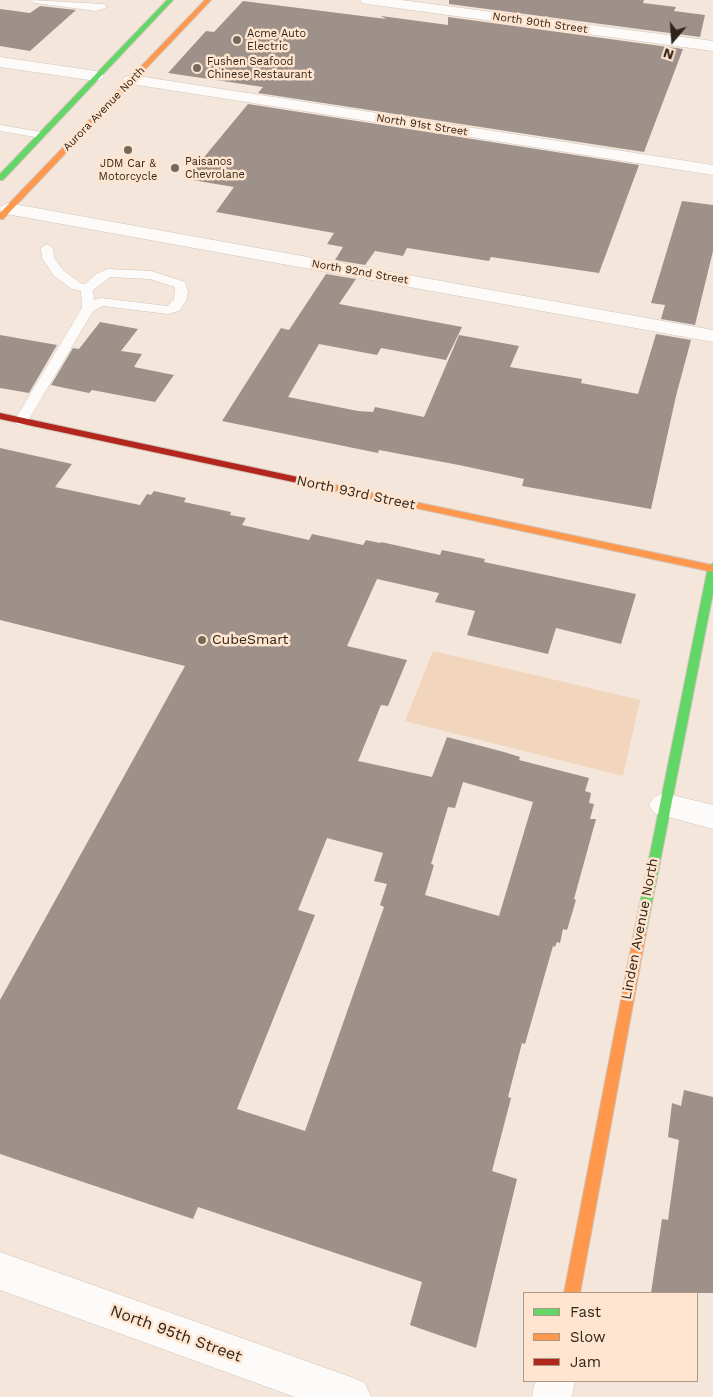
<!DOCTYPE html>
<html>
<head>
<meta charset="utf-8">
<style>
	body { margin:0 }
	#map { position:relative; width:713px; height:1397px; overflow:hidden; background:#f4e6da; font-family:"Work Sans",sans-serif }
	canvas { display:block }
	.legend { position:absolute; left:523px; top:1292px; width:175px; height:90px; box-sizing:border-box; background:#ffe5cf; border:1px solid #ac9887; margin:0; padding:6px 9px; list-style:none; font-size:15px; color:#30251a }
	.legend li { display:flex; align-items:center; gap:10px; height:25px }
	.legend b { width:25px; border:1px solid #ac9887 }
	.north { position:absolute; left:648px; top:15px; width:50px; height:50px; -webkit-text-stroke:4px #ffe5cf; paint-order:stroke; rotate:198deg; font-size:14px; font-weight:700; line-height:20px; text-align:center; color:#30251a }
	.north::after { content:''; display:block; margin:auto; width:18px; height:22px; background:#30251a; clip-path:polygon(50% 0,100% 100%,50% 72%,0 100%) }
</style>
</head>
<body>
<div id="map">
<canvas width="713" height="1397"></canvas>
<ul class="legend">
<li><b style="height:6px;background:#63d668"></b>Fast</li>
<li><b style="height:6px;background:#ff974d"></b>Slow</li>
<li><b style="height:6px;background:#b3261e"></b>Jam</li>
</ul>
<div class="north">N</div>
</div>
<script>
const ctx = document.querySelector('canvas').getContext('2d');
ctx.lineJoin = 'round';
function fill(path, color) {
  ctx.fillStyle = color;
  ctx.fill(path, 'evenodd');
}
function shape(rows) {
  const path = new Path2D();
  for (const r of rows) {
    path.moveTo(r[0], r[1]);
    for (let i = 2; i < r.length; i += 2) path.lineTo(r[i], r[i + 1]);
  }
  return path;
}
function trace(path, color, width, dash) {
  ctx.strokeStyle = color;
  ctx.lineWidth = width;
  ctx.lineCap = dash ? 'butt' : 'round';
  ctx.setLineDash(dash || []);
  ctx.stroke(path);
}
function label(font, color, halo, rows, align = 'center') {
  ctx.font = font + ' "Work Sans",sans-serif';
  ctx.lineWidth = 5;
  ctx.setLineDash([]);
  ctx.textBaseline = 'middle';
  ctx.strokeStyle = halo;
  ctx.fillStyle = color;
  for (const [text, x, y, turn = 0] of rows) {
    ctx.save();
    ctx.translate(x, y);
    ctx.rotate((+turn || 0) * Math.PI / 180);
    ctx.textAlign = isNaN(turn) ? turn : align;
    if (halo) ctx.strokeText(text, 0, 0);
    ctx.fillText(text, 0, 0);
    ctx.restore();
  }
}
fill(shape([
	[433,651,640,700,623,776,405,721]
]), '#f1d5bc');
fill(shape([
	[449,0,644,0,643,3,676,7,674,11,705,15,700,37,449,4],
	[243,1,386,19,381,16,448,25,448,17,683,49,644,152,258,93,263,87,168,73,206,31,214,32],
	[40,6,76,10,30,51,0,46,0,9,30,13],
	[248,104,639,165,599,273,491,257,489,261,407,248,403,256,375,251,365,265,335,260,343,247,327,244,334,233,216,212,234,187,186,179],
	[682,201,713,205,713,251,695,325,661,319,665,305,651,303],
	[326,274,356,279,339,304,462,327,446,360,381,348,377,355,319,344,288,397,358,411,373,412,375,407,424,417,459,335,519,346,510,367,582,379,581,383,638,394,656,334,691,340,676,396,651,509,522,486,524,479,459,465,379,450,378,453,222,421,281,328,289,330],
	[100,322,138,329,121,351,142,354,134,367,174,375,155,402,92,390,89,393,51,385,73,348,79,349],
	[0,335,57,345,29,393,0,388],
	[0,448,72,464,55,487,140,505,147,494,151,495,154,491,186,498,184,502,231,512,230,515,246,518,242,525,309,540,312,534,363,545,366,540,380,543,381,542,440,555,442,550,485,559,484,562,636,594,621,644,556,628,548,654,467,635,475,611,435,602,439,593,377,579,347,646,407,660,388,706,381,705,358,761,432,777,447,737,504,752,520,757,519,760,589,778,585,791,591,793,589,803,594,804,590,819,596,819,574,899,576,900,567,930,563,929,560,943,557,942,555,947,553,946,525,1044,522,1043,508,1097,511,1098,492,1171,517,1179,476,1348,410,1325,422,1282,198,1207,193,1219,0,1154,0,1000,185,666,0,620],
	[463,782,533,802,499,916,425,895,434,865,431,864,448,807,455,808],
	[327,838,383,853,374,881,387,884,380,905,384,907,305,1131,237,1109,315,915,298,910],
	[684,1090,713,1097,713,1293,651,1293,662,1219,668,1220,679,1140,668,1137,672,1103,681,1106]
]), '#9e9189');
const lane = shape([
	[30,0,103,4,108,7,96,11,35,3,30,0],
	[0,125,41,132,46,135,41,138,0,131,0,125],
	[47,244,53,248,54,258,63,270,80,283,85,284,96,274,108,269,151,271,185,282,188,292,186,301,179,311,168,314,103,306,93,311,28,421,26,424,21,425,16,424,14,421,82,308,81,291,72,289,54,276,42,258,41,248,47,244],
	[110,277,150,279,175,287,174,300,167,306,101,298,94,300,93,290,110,277]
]);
const street = shape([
	[360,0,401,0,713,41,713,51,367,4,362,3,360,0],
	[0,57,96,71,102,73,104,76,102,79,96,81,0,67,0,57],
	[131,75,713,165,713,175,125,83,123,80,125,77,131,75],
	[8,203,713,330,713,342,1,213,0,207,8,203],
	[664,793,713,805,713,829,654,813,649,805,654,797,664,793],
	[0,1252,351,1377,365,1383,371,1397,295,1397,0,1290,0,1252],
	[535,1381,575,1381,572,1397,532,1397,535,1381]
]);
const fast = shape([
	[167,0,173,0,3,180,0,180,0,174,167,0],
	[713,563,713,593,646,933,645,937,640,939,635,937,634,933,708,567,713,563]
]);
const slow = shape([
	[205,0,211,0,3,219,0,219,0,213,205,0],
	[321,482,712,565,713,572,318,487,316,485,321,482],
	[640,927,645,929,646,933,580,1293,564,1293,634,933,635,929,640,927]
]);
const jam = shape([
	[0,413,321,482,326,485,321,488,0,419,0,413]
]);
trace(lane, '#d0c4b9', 1);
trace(street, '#d0c4b9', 1);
trace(fast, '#d0c4b9', 2);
trace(slow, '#d0c4b9', 2);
trace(jam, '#d0c4b9', 2);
fill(lane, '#fdfbf9');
fill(street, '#fdfbf9');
fill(fast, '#63d668');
fill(slow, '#ff974d');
fill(jam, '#b3261e');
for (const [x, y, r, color] of [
	[237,40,5,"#75695d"],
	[197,68,5,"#75695d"],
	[128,150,5,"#75695d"],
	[175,168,5,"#75695d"],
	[202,640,5,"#75695d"]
]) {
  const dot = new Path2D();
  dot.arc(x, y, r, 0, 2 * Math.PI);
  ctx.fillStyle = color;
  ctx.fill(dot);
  trace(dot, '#ffe5cf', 2);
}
label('11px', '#30251a', '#ffe5cf', [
	["North 90th Street",540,23,8],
	["Aurora Avenue North",104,109,-46],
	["North 91st Street",422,125,9],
	["North 92nd Street",360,272,10]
]);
label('11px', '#30251a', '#ffe5cf', [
	["Acme Auto",247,34],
	["Electric",247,47],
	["Fushen Seafood",207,62],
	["Chinese Restaurant",207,75],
	["Paisanos",185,162],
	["Chevrolane",185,175],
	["JDM Car &",128,164,"center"],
	["Motorcycle",128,177,"center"]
], 'left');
label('14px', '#30251a', '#ffe5cf', [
	["North 93rd Street",356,493,12],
	["Linden Avenue North",640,929,-79]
]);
label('14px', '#30251a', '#ffe5cf', [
	["CubeSmart",212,640]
], 'left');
label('16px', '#30251a', '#ffe5cf', [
	["North 95th Street",176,1334,20]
]);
</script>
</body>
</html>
